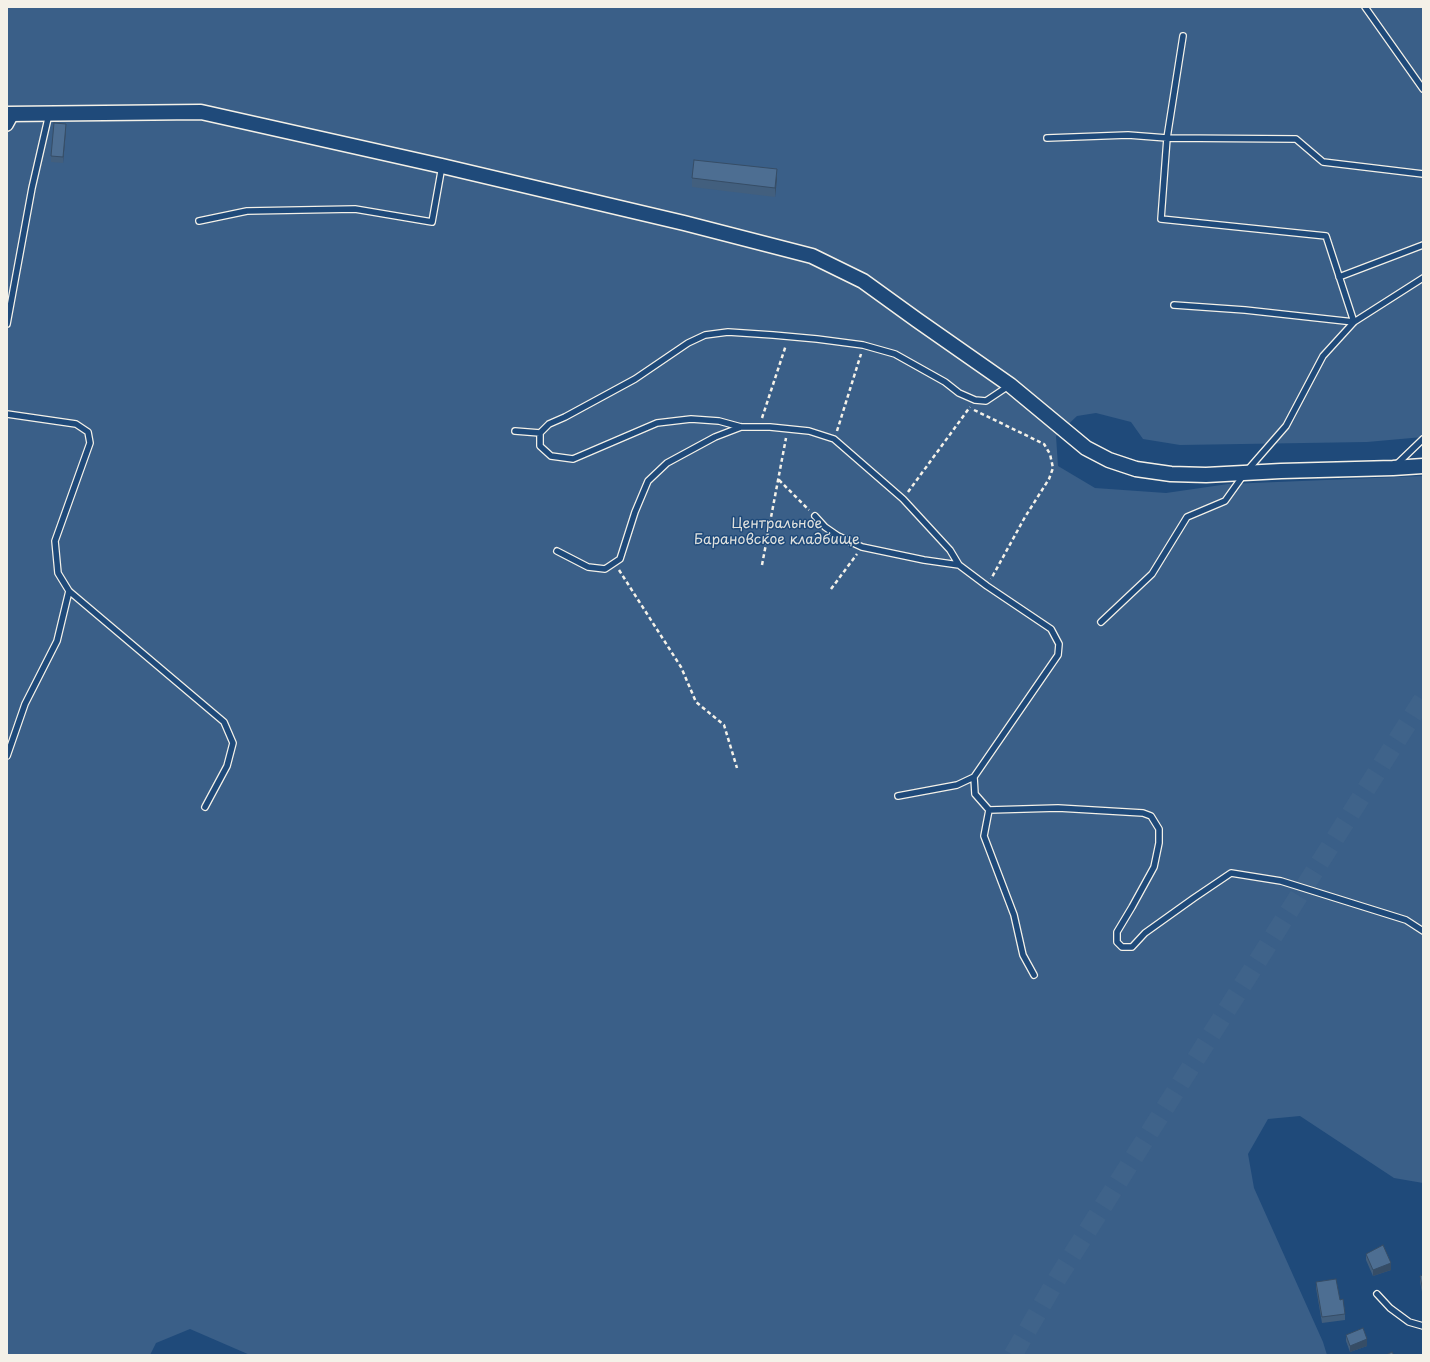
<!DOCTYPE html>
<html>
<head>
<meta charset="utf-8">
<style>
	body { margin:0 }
	#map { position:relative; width:1430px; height:1362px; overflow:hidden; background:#1f4a7a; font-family:"Playpen Sans",sans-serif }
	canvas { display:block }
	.frame { position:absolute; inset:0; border:8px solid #f4f1e8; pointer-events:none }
</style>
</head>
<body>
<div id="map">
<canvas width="1430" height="1362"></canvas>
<div class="frame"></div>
</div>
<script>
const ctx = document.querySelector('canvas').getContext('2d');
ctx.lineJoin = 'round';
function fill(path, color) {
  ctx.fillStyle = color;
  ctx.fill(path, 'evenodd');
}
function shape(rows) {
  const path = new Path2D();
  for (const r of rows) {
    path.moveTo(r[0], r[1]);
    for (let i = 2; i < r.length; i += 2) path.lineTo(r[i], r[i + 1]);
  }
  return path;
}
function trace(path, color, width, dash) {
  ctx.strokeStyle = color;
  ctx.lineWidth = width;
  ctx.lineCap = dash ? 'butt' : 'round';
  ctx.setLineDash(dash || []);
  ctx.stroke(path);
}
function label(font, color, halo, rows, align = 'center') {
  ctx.font = font + ' "Playpen Sans",sans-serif';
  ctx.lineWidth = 3;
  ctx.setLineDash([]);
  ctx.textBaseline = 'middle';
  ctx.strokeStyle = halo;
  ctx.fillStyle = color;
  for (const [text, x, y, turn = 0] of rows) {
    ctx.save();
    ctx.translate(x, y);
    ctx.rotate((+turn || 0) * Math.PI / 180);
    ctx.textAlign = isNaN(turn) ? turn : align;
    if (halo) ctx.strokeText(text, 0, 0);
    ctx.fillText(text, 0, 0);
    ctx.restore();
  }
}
fill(shape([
	[7,7,1423,7,1423,437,1367,442,1180,445,1143,439,1131,422,1096,413,1077,416,1056,436,1058,466,1095,488,1166,493,1228,484,1423,476,1423,1183,1394,1178,1300,1116,1268,1119,1248,1154,1254,1188,1323,1342,1327,1355,250,1355,190,1329,156,1343,150,1355,7,1355]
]), '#3a5f88');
trace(shape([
	[1013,1355,1057,1279,1423,699]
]), '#3f638a', 19, [19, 10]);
const service = shape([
	[1365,7,1423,89],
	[1047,138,1128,135,1167,138,1296,139,1323,162,1423,174],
	[199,221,247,211,355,209,432,222,442,166],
	[1339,277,1423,245],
	[1174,305,1245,310,1354,322,1326,236,1161,219,1167,138,1183,36],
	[7,324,32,188,49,114],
	[1010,385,986,401,975,400,959,393,945,382,895,354,863,345,817,339,773,335,728,332,705,335,688,343,635,379,565,417,549,424,540,433,540,446,551,456,573,459,657,423,691,419,719,421,741,427,770,427,809,431,834,439,903,499,950,550,959,565,987,586,1051,629,1059,644,1058,655,974,777,975,794,989,810,1058,808,1143,813,1151,816,1159,829,1159,843,1154,867,1132,907,1117,932,1117,942,1122,947,1132,947,1145,933,1194,898,1231,873,1281,881,1406,920,1423,931],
	[7,414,76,424,88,432,90,443,55,541,58,573,69,591,224,722,233,743,227,766,205,807],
	[515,431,540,433],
	[1396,465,1423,439],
	[815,516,825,527,838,536,862,547,924,560,959,565],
	[557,551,588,567,605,569,620,559,635,512,648,481,667,463,715,437,741,427],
	[1101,622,1152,574,1187,517,1225,501,1245,473,1286,426,1323,356,1354,322,1423,278],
	[7,756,25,704,57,641,69,591],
	[898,796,957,785,974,777],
	[989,810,984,836,1014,915,1023,955,1034,975],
	[1377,1294,1390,1308,1409,1322,1423,1326]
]);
const minor = shape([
	[7,125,13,114]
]);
const tertiary = shape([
	[7,114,201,112,442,166,684,223,812,256,863,281,917,320,1010,385,1086,448,1109,460,1136,469,1171,474,1206,475,1281,471,1393,468,1423,466]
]);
trace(service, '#f4f1e8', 8);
trace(minor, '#f4f1e8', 14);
trace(tertiary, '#f4f1e8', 17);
trace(shape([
	[974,410,1044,444,1050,454,1053,468,1049,479,1025,517,991,579],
	[762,418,786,345],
	[837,431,861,354],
	[779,480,809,510],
	[908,492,970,407],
	[762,565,786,438],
	[619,570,681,667,696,702,724,725,737,768],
	[831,589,857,554]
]), '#f4f1e8', 2.5, [4, 3]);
trace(service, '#1f4a7a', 5.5);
trace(minor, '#1f4a7a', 11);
trace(tertiary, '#1f4a7a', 14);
fill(shape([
	[66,130,63,163,51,162,51,156],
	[692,178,777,179,775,197,692,187],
	[1366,1254,1391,1270,1373,1276,1366,1260],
	[1423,1275,1423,1297,1420,1282,1420,1276],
	[1316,1282,1340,1300,1345,1314,1345,1320,1322,1323,1316,1288],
	[1346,1335,1367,1346,1350,1352,1346,1341]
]), '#425f7e');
fill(shape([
	[66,124,66,130,63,163,63,157],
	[777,169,777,179,775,197,775,188],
	[1391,1263,1391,1270,1373,1276,1373,1270],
	[1367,1339,1367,1346,1350,1352,1350,1346]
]), '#364d66');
const building = shape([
	[54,123,66,124,63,157,51,156,54,123],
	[694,160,777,169,775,188,692,178,694,160],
	[1383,1245,1391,1263,1373,1270,1366,1254,1383,1245],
	[1423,1275,1423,1291,1420,1276,1423,1275],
	[1336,1279,1340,1300,1343,1299,1345,1314,1322,1317,1316,1282,1336,1279],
	[1363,1328,1367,1339,1350,1346,1346,1335,1363,1328],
	[1392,1352,1394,1355,1386,1355,1392,1352]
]);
fill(building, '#4d6e92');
trace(building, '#364d66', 1);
label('14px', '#e1e2de', '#1f4a7a', [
	["Центральное",777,524],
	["Барановское кладбище",777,540]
]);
</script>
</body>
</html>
